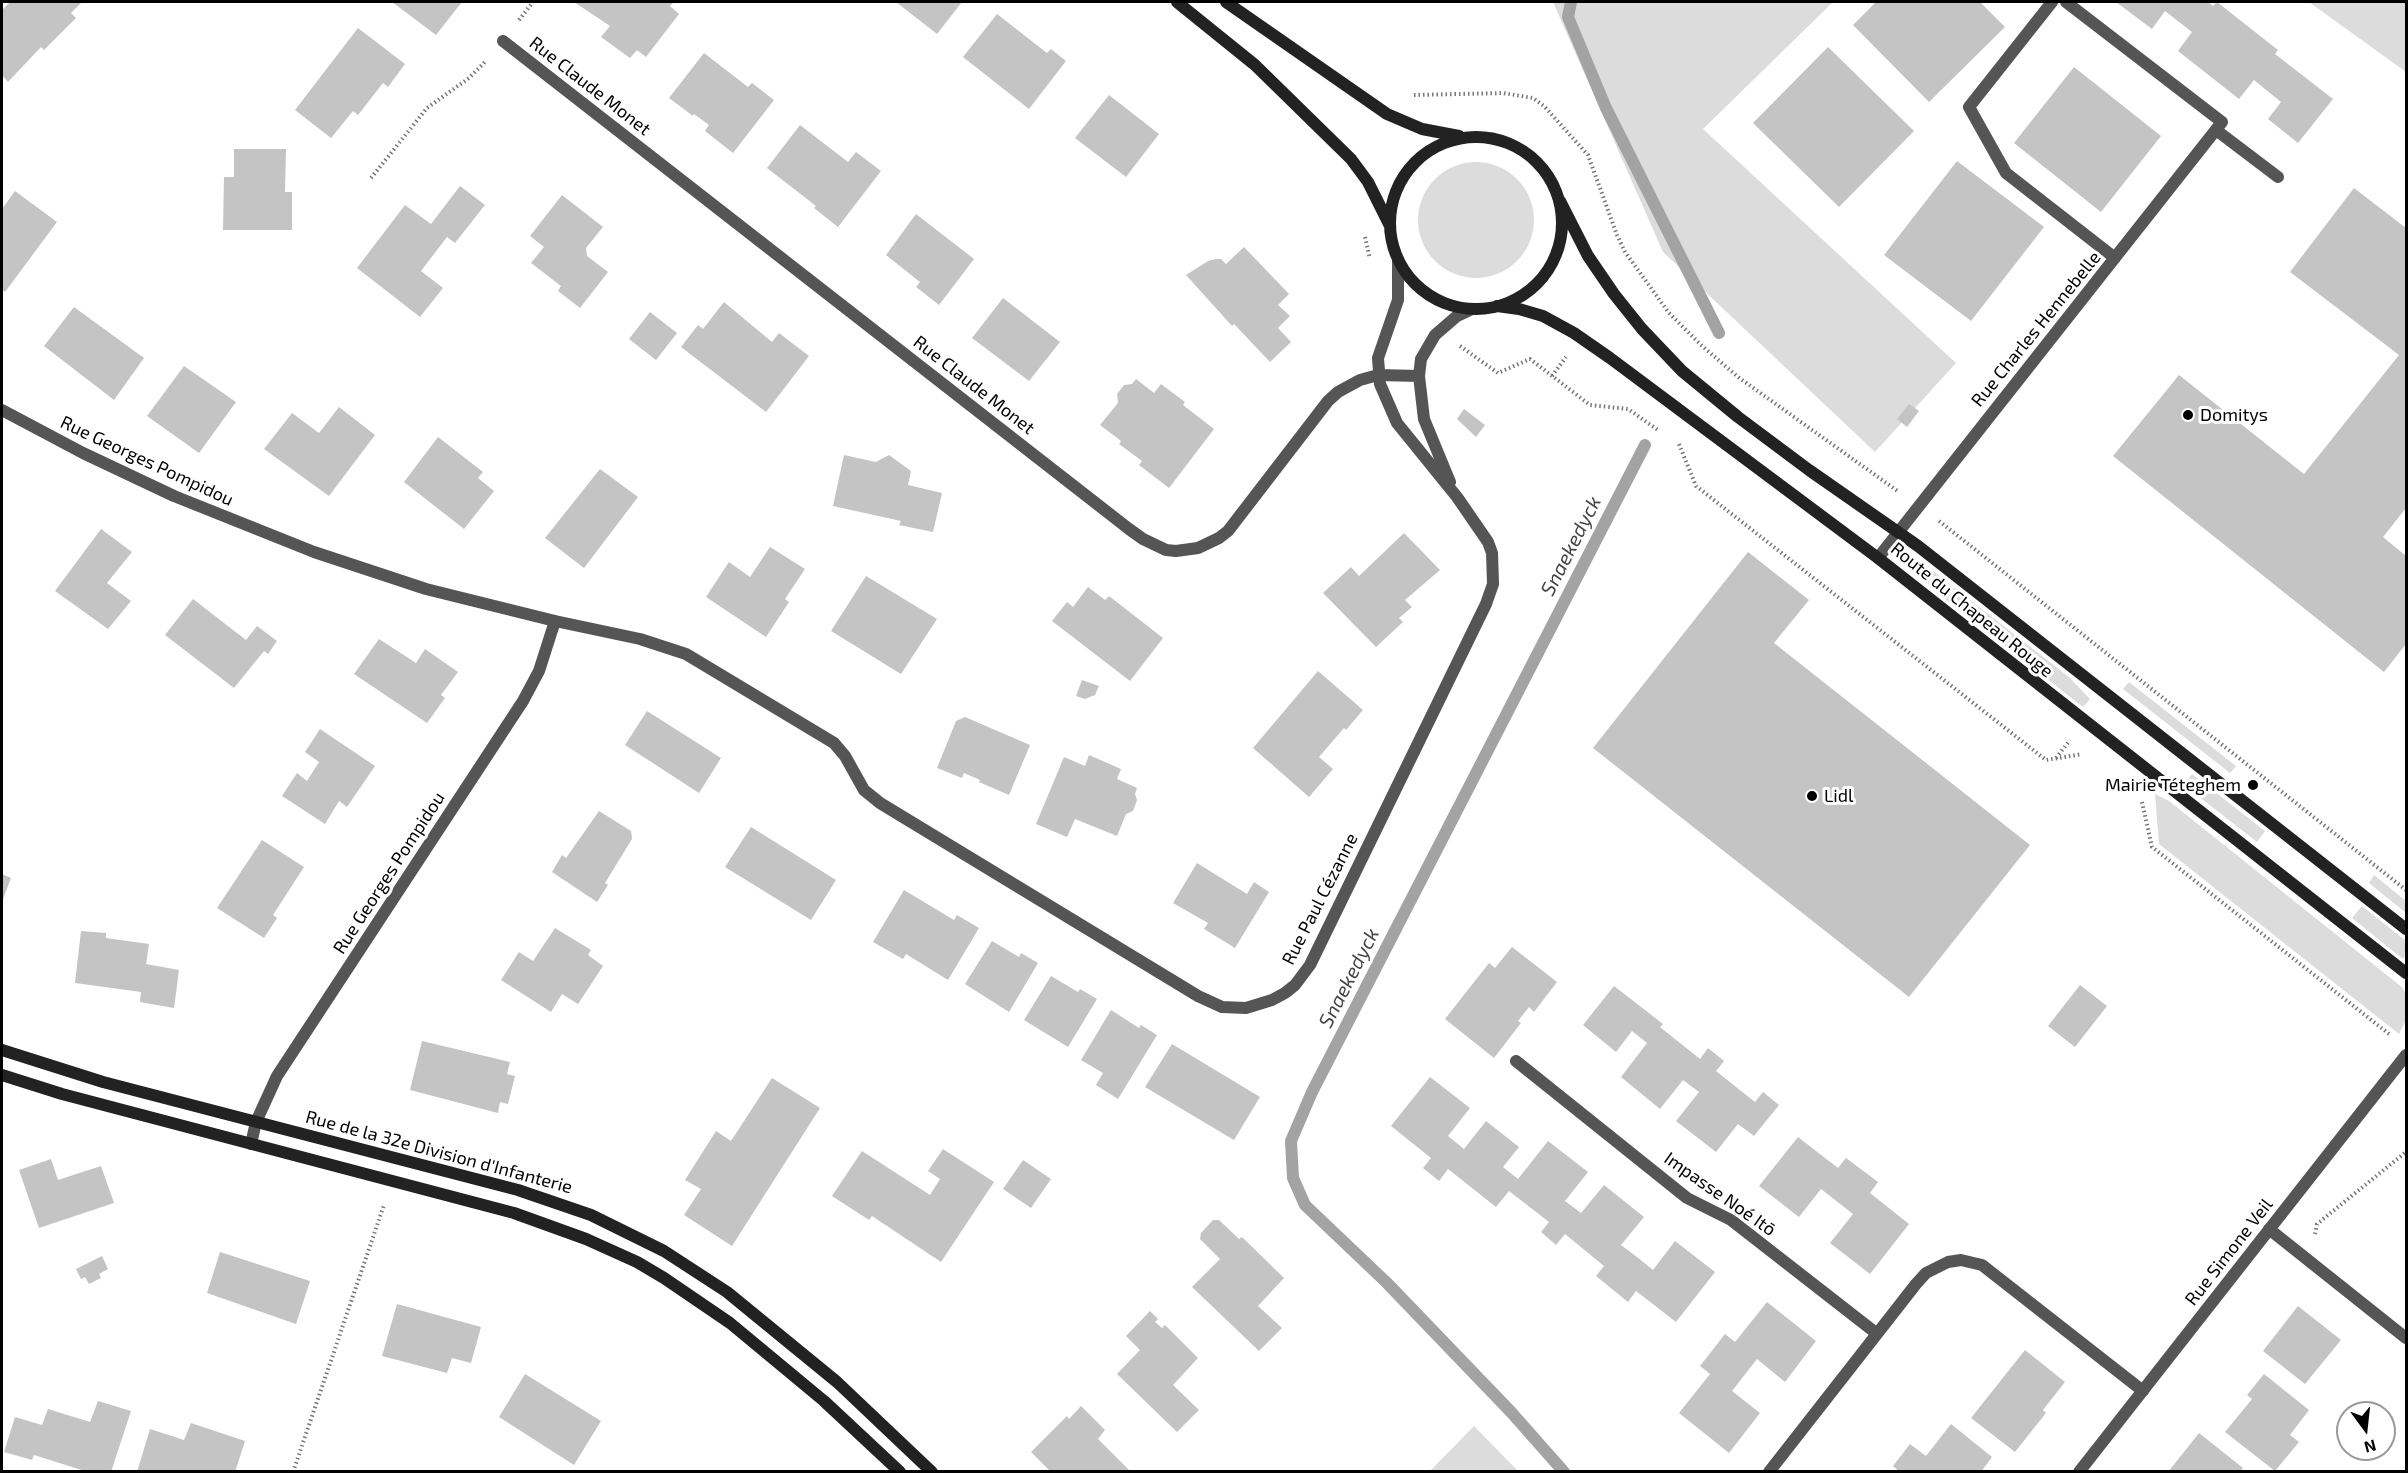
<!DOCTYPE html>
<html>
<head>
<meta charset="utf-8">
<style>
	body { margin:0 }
	#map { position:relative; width:2408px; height:1473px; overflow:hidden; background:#fff; font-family:"Exo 2",sans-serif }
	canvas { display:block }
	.frame { position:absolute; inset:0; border:3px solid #000; pointer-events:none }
	.north { position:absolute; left:2336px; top:1401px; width:60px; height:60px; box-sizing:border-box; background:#fff; border:2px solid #999; border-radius:50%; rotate:165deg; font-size:16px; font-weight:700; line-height:24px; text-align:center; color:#000 }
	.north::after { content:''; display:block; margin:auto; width:21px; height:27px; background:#000; clip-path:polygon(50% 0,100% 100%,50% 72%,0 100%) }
</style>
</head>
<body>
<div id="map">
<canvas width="2408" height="1473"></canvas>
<div class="frame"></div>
<div class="north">N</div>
</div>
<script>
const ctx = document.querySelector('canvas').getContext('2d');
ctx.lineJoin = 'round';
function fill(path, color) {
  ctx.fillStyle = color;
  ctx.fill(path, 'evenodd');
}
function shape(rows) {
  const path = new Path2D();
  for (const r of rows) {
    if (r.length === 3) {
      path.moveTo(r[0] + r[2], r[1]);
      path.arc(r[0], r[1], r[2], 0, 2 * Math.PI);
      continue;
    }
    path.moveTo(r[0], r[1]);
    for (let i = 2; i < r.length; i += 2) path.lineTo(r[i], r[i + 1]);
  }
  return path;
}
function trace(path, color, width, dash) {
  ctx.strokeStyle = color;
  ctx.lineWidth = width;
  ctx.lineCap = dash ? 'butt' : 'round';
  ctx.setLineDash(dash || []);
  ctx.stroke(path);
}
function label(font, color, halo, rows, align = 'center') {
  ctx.font = font + ' "Exo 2",sans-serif';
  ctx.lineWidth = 6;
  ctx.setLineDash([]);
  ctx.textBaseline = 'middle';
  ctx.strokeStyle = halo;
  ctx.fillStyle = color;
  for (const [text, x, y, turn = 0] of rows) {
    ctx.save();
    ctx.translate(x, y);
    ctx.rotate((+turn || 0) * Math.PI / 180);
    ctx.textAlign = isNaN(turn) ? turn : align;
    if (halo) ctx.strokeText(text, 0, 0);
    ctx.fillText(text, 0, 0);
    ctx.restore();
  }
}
fill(shape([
	[1553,2,1833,2,1703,129,1956,363,1875,452,1663,252],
	[2309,2,2406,2,2406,72],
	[1476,220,58],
	[1911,557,1916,558,2069,677,2090,699,2083,707,1936,592,1909,564,1909,560],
	[2129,682,2236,766,2230,773,2123,689],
	[2192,774,2265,831,2257,842,2184,785],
	[2155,794,2169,801,2403,988,2406,995,2406,1020,2399,1034,2159,844],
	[2374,875,2406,901,2406,913,2369,883],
	[2362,906,2406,941,2406,954,2403,959,2352,918],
	[1474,1426,1518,1471,1430,1471]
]), '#dcdcdc');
trace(shape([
	[1571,2,1568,17,1606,108,1719,333],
	[1564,1472,1511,1412,1387,1283,1305,1205,1293,1178,1291,1141,1312,1092,1645,445]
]), '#a3a3a3', 12);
fill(shape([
	[10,2,82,2,71,13,76,18,44,50,41,47,8,82,2,75,2,10],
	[392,2,462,2,436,35],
	[574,2,674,2,670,6,679,14,646,57,637,50,630,58,601,37,610,26],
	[896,2,962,2,937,34],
	[1876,2,1980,2,2005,27,1929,102,1853,25],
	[2116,2,2208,2,2213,6,2217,2,2278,50,2275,54,2333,99,2298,143,2268,119,2281,102,2254,80,2239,99,2178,51,2192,32,2165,11,2152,29],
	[997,14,1047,53,1051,49,1066,61,1029,109,963,57],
	[358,28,405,64,388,87,383,83,358,115,353,111,331,138,295,110],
	[1828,47,1914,131,1839,207,1753,123],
	[704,53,748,87,752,83,774,100,733,153,705,131,709,125,694,114,693,116,669,98],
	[2074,67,2161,136,2101,212,2014,143],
	[1109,95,1159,134,1126,177,1075,138],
	[800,125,848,162,856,152,881,171,838,227,814,208,816,206,767,168],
	[234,149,286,149,285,192,292,192,292,230,223,230,224,177,234,177],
	[1957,161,2044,227,1971,321,1884,255],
	[460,186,485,205,455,243,447,237,421,271,443,288,420,317,357,268,405,205,431,224],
	[2354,188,2406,228,2406,508,2383,537,2406,556,2406,644,2384,672,2113,456,2179,375,2304,474,2399,355,2290,272],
	[15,191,57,222,5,292,2,289,2,209],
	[562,195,603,227,586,248,587,256,608,272,580,308,558,291,561,286,531,263,544,247,530,236],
	[916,214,974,259,939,305,916,287,920,282,886,255],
	[1244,247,1289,294,1278,305,1290,316,1278,328,1291,342,1270,362,1234,324,1232,326,1186,275,1208,261,1216,259,1221,259,1226,264],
	[1003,298,1060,342,1029,381,972,338],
	[724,302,772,342,779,333,809,356,766,412,681,347,698,325,703,329],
	[74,307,144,358,114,400,44,346],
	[650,312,677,333,656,360,629,339],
	[184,366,236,402,199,453,147,416],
	[1136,379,1154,393,1161,384,1185,402,1183,405,1214,429,1169,488,1139,465,1142,461,1119,444,1121,441,1100,425,1118,403,1117,394,1124,385,1132,384],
	[1909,404,1919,411,1907,427,1897,419],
	[339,407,375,435,329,496,264,449,292,413,319,433],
	[1464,409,1485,425,1476,437,1457,419],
	[438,437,483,472,478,478,494,491,464,529,404,482],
	[844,455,876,462,889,455,911,471,908,485,942,493,933,532,899,525,901,521,833,506],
	[600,469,638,497,584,568,545,538],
	[101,529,132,552,107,583,131,601,108,629,55,591],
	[1404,533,1440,570,1405,600,1412,607,1399,618,1403,622,1376,647,1323,593,1351,567,1359,576],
	[770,547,805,569,785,599,789,602,766,637,706,597,729,562,750,577],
	[1748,552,1809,600,1774,643,2030,845,1909,997,1593,748],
	[866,576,937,619,901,674,831,631],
	[1088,587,1105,600,1109,596,1163,638,1130,681,1052,621,1067,602,1073,607],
	[193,599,246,640,257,626,277,641,268,654,264,651,234,688,165,635],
	[379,639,416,663,425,649,458,672,441,695,445,698,427,723,354,674],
	[1318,671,1363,710,1346,730,1344,728,1319,757,1333,769,1309,797,1253,748],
	[1082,680,1099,686,1095,695,1085,699,1076,696],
	[647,711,721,758,699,793,625,745],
	[965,717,1030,745,1009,795,979,782,980,780,964,773,962,778,937,768,956,721],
	[320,729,375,766,347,807,339,801,325,824,282,796,297,773,307,781,319,762,305,752],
	[1089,755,1121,769,1117,779,1137,788,1135,794,1137,800,1133,811,1126,814,1117,836,1075,819,1067,837,1036,824,1064,757,1085,766],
	[599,811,631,831,632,839,605,883,608,885,597,902,552,872,562,855,566,858],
	[751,827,836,880,811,920,725,867],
	[262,840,304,867,273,915,277,918,264,938,217,908],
	[1197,863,1247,894,1254,882,1269,892,1235,948,1204,929,1208,923,1173,903],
	[2,874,11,878,2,902],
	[904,890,954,920,957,915,979,928,948,980,906,954,903,959,873,942],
	[555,928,591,950,588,955,603,966,578,1004,562,994,551,1012,501,980,519,952,533,961],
	[81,931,106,933,106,938,149,944,146,964,179,970,174,1008,140,1002,141,992,75,983],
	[992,941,1019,957,1021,953,1038,963,1009,1012,965,984],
	[1512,947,1557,982,1534,1012,1529,1007,1518,1021,1521,1023,1494,1058,1445,1019,1489,963,1495,968],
	[1051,976,1078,992,1080,989,1097,999,1068,1047,1024,1020],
	[2080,985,2107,1006,2075,1047,2048,1026],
	[1614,986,1663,1024,1660,1027,1700,1059,1708,1048,1724,1061,1716,1071,1755,1102,1763,1092,1779,1105,1754,1136,1738,1124,1716,1152,1676,1121,1699,1092,1683,1080,1660,1109,1621,1077,1647,1043,1632,1031,1616,1052,1583,1025],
	[1111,1010,1139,1028,1141,1025,1157,1035,1118,1099,1096,1085,1103,1073,1081,1060],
	[422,1041,510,1062,507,1074,515,1076,508,1104,500,1102,498,1113,410,1090],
	[1172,1044,1260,1097,1234,1140,1145,1087],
	[1430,1077,1470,1108,1448,1136,1464,1149,1486,1121,1519,1147,1503,1167,1518,1179,1548,1141,1588,1172,1565,1201,1581,1213,1604,1185,1644,1217,1621,1245,1637,1257,1653,1270,1675,1241,1715,1272,1676,1322,1636,1291,1628,1302,1596,1276,1604,1266,1565,1234,1556,1245,1541,1232,1549,1222,1509,1191,1496,1207,1448,1169,1439,1181,1423,1168,1431,1158,1391,1126],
	[772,1078,820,1108,732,1246,684,1215,701,1189,685,1180,716,1131,731,1141],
	[1798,1137,1838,1168,1846,1158,1878,1182,1870,1193,1909,1224,1870,1274,1830,1243,1853,1214,1821,1189,1799,1217,1759,1186],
	[943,1149,994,1182,941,1262,872,1216,869,1220,832,1196,862,1151,930,1195,940,1179,928,1171],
	[51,1159,58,1180,101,1166,114,1203,39,1228,19,1170],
	[1023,1160,1051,1179,1031,1208,1003,1189],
	[1213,1220,1219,1220,1239,1239,1242,1237,1284,1278,1258,1306,1282,1328,1259,1351,1192,1287,1220,1259,1200,1239,1201,1233],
	[220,1252,310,1281,296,1324,207,1293],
	[102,1256,108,1269,99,1274,101,1278,89,1284,85,1277,81,1279,76,1269],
	[1767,1302,1816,1341,1785,1382,1757,1359,1732,1391,1760,1413,1729,1453,1679,1413,1710,1374,1700,1366,1725,1334,1735,1342],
	[397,1304,481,1327,471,1363,452,1358,447,1373,382,1356],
	[2298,1306,2341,1340,2305,1384,2263,1351],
	[1150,1311,1158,1319,1155,1322,1162,1328,1165,1325,1198,1358,1173,1385,1199,1410,1177,1432,1117,1374,1140,1350,1126,1336],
	[2025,1350,2065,1382,2043,1410,2046,1413,2015,1452,1971,1418],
	[525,1374,601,1421,574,1465,499,1417],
	[2264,1374,2309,1410,2290,1435,2299,1442,2275,1471,2225,1432,2252,1399,2247,1395],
	[98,1401,131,1411,111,1472,88,1472,34,1455,32,1460,4,1452,15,1417,42,1425,48,1409,90,1422],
	[1081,1406,1105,1430,1098,1439,1131,1472,1051,1472,1031,1452,1067,1416,1069,1419],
	[191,1423,245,1441,235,1472,137,1472,150,1429,184,1440],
	[1951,1424,1992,1457,1981,1472,1900,1472,1893,1466,1910,1444,1926,1456],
	[2199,1433,2243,1468,2240,1472,2168,1472]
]), '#c4c4c4');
trace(shape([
	[519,20,533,2],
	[1414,95,1503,93,1533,98,1544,106,1588,155,1617,235,1625,252,1669,313,1701,345,1738,377,1899,492],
	[371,178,427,108,469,78,486,61],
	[1365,237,1370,259],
	[1460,346,1498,373,1530,359,1590,405,1628,409,1658,430],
	[1552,376,1566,357],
	[1679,444,1696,486,2046,760,2082,754],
	[1939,521,2406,890],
	[2056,758,2070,740],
	[2142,802,2152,847,2389,1034],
	[2315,1234,2317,1224,2406,1152],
	[293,1472,384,1205]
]), '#777', 4, [1.5, 3]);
trace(shape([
	[2216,130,2278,177]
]), '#555', 12);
trace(shape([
	[2052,2,1969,107,2006,173,2115,258],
	[503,41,1129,529,1143,539,1166,550,1176,551,1198,548,1219,538,1228,531,1328,401,1338,392,1360,380,1378,375,1419,376],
	[2,410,83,453,174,496,314,552,426,589,555,621,640,639,686,654,834,743,845,756,864,790,880,803,1198,996,1222,1007,1246,1008,1272,1000,1285,993,1295,985,1310,965,1486,604,1493,584,1492,553,1488,542,1457,497,1397,423,1380,384,1378,358,1398,300,1398,260],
	[1450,482,1424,419,1419,376,1421,359,1435,335,1457,316,1472,309],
	[1878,558,2222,122,2066,2],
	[1516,1061,1687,1198,1731,1220,1876,1333],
	[251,1144,256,1122,277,1076,523,701,539,671,555,621],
	[2269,1229,2406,1338],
	[1769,1472,1916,1284,1926,1273,1948,1262,1961,1260,1982,1265,2143,1391],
	[2079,1472,2406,1055]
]), '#555', 12);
trace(shape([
	[1177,2,1255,65,1351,159,1368,182,1389,224],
	[1226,2,1387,114,1422,129,1459,136],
	[1476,223,86],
	[1560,201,1588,256,1614,294,1642,329,1682,371,1738,417,1809,470,1918,546,2406,929],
	[1497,306,1519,309,1543,316,1574,333,1610,358,1878,558,2406,973],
	[2,1050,103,1082,518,1190,591,1215,664,1251,727,1292,837,1382,932,1472],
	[2,1075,62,1094,514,1213,586,1239,637,1262,664,1278,730,1323,824,1401,900,1472]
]), '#222', 12);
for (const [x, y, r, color] of [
	[2188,415,6,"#000"],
	[2253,785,6,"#000"],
	[1812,796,6,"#000"]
]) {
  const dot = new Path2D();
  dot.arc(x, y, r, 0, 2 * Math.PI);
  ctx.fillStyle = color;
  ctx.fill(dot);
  trace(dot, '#fff', 2);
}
label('18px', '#000', '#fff', [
	["Rue Claude Monet",590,86,38],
	["Rue Charles Hennebelle",2036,329,-51],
	["Rue Claude Monet",974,385,38],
	["Rue Georges Pompidou",147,461,25],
	["Route du Chapeau Rouge",1972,610,39],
	["Rue Georges Pompidou",389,873,-57],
	["Rue Paul Cézanne",1320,899,-63],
	["Rue de la 32e Division d'Infanterie",439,1152,15],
	["Impasse Noé Itō",1720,1194,35],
	["Rue Simone Veil",2229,1252,-52]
]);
label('18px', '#000', '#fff', [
	["Domitys",2200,415],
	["Mairie Téteghem",2241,785,"right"],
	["Lidl",1824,796]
], 'left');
label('italic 20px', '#444', '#fff', [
	["Snaekedyck",1571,546,-63],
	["Snaekedyck",1349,978,-63]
]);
</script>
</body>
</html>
